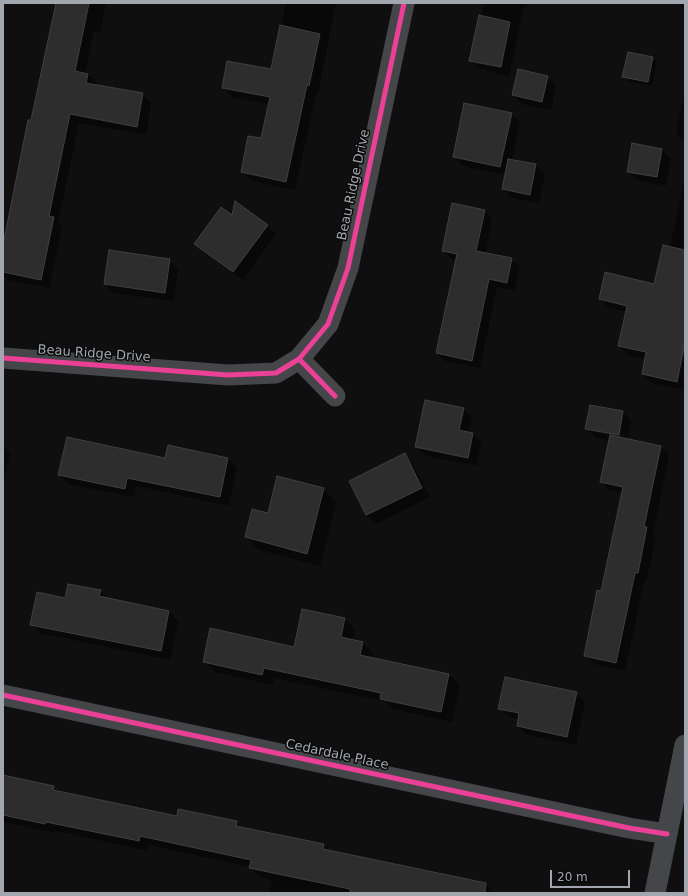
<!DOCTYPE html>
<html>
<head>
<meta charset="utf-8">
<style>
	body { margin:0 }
	#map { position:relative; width:688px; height:896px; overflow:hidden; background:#0f0f10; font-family:"DejaVu Sans",sans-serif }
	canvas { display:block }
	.frame { position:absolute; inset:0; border:4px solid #a2a7af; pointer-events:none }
	.scale { position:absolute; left:550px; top:870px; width:80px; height:18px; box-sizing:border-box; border:2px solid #a2a7af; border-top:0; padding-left:5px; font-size:12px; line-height:14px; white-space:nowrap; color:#a2a7af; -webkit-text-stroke:3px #0a0a0b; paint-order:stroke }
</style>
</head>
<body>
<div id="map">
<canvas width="688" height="896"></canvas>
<div class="frame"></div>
<div class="scale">20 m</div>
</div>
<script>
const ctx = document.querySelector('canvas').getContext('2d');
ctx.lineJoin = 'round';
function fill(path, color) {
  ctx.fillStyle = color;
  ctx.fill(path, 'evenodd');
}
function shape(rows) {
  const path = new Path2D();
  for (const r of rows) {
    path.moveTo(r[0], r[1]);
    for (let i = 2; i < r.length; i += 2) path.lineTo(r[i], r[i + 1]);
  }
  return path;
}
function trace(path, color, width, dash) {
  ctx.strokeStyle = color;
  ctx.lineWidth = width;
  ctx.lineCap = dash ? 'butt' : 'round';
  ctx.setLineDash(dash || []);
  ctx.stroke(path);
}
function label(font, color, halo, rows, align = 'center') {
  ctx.font = font + ' "DejaVu Sans",sans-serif';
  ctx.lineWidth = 3;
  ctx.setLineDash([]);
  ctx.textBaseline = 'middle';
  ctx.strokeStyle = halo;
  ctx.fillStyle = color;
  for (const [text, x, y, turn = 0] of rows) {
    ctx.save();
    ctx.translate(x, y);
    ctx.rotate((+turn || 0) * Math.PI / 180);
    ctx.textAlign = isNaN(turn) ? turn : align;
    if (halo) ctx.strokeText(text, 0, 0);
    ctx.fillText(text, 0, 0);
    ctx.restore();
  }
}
fill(shape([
	[57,3,106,3,100,32,94,31,85,74,88,74,97,83,96,86,142,94,151,103,146,135,79,123,58,223,62,227,49,288,8,280,3,275,3,250],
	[286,3,336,3,318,94,316,94,295,190,251,181,242,172,261,140,269,104,232,97,223,88,272,70],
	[484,3,528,3,527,7,524,6,509,76,479,69,470,60],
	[679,3,685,3,685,9],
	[653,58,657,62,652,86,628,81,624,77],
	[547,77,556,86,551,110,522,104,513,95],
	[685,89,685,142,676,133],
	[511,114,520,122,512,160,536,165,545,174,539,203,512,198,503,189,506,175,463,166,454,157],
	[633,144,662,150,671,159,666,186,637,180,628,171],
	[684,180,685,180,685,390,652,383,643,374,646,359,628,355,619,346,627,312,609,308,600,299,655,285,670,247],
	[484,211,492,219,485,254,511,259,520,267,515,290,497,287,480,368,445,361,437,353,457,260,452,259,443,250],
	[232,216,267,225,276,234,243,280,205,253,196,244],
	[169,260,178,269,174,301,114,293,105,284],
	[463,409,472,418,469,433,472,434,481,443,477,466,426,456,417,447],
	[623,412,631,421,628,440,660,446,669,455,653,534,656,537,646,582,644,581,625,671,594,664,585,655,602,592,623,493,610,491,601,482,610,440,596,438,587,429],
	[595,430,624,435,623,437,595,432],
	[3,446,10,453,3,484],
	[404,455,413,464,424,485,369,513,369,515,425,487,430,497,376,524,367,515,350,482],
	[166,459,228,459,237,468,229,506,136,486,134,497,68,484,60,475],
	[323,489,336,502,320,566,259,550,246,537,268,514],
	[100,591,108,599,169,612,178,621,170,660,40,633,31,624,66,599],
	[345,619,355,630,353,640,362,642,373,653,372,658,449,674,460,685,452,722,392,709,384,701,274,678,273,685,215,672,204,661,295,648],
	[576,693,585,702,576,745,527,735,518,726,519,719,509,717,500,708],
	[3,777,53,787,58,792,178,817,236,822,242,828,323,845,329,851,484,884,493,893,269,893,272,880,260,877,250,867,149,845,148,851,56,831,55,833,3,822]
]), '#0007');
const building = shape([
	[56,3,89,3,75,71,88,74,86,83,143,93,137,127,70,114,49,216,54,217,41,280,3,272,3,245,28,120,31,120,56,3],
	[479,15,510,22,501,67,469,61,479,15],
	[280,25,320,34,309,86,307,85,286,182,241,172,248,136,261,138,270,97,222,88,227,61,271,69,280,25],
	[628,52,653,57,648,82,622,77,628,52],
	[518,69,548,76,542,102,512,95,518,69],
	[464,103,512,113,500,167,453,157,464,103],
	[632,143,662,149,657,177,627,172,632,143],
	[508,159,536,164,530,195,502,189,508,159],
	[235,201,268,225,233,272,194,244,221,207,232,215,235,201],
	[452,203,485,210,476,251,512,258,507,283,489,279,472,361,436,353,457,254,442,251,452,203],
	[663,245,685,250,685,342,677,382,642,374,646,352,618,346,627,306,599,299,605,272,654,284,663,245],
	[109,250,170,259,165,293,104,284,109,250],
	[425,400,464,408,459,430,473,433,468,458,415,447,425,400],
	[590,405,623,411,619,435,585,429,590,405],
	[610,435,661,446,644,527,647,527,638,573,635,573,616,663,584,656,597,590,601,591,623,487,600,482,610,435],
	[67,437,165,458,168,445,228,458,220,497,127,478,125,489,58,475,67,437],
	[405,453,422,488,366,515,349,481,405,453],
	[277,476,324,488,307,554,245,537,252,509,268,513,277,476],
	[68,584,101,590,99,596,169,611,161,651,30,625,37,592,65,598,68,584],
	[302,609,345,618,341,637,363,642,360,655,449,674,441,712,380,699,381,693,264,668,262,675,203,662,210,628,294,647,302,609],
	[505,677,577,692,567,737,517,726,519,713,498,709,505,677],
	[3,775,54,786,53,790,177,816,178,809,237,821,236,826,324,844,323,849,486,883,485,893,350,893,350,889,249,868,251,860,140,836,139,841,46,822,45,824,3,815,3,775]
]);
fill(building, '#2d2d2e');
trace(building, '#3f4043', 1);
trace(shape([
	[3,358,228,375,276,373,299,359,335,396],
	[299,359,328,324,348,268,404,3],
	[3,695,629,828,667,834],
	[655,893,685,745]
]), '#454649', 21);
trace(shape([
	[3,358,228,375,276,373,299,359,335,396],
	[299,359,328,324,348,268,404,3],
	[3,695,629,828,667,834]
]), '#ea4096', 5);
label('13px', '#a2a7af', '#0a0a0b', [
	["Beau Ridge Drive",354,185,-78],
	["Beau Ridge Drive",94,354,4],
	["Cedardale Place",337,755,12]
]);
</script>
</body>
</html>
